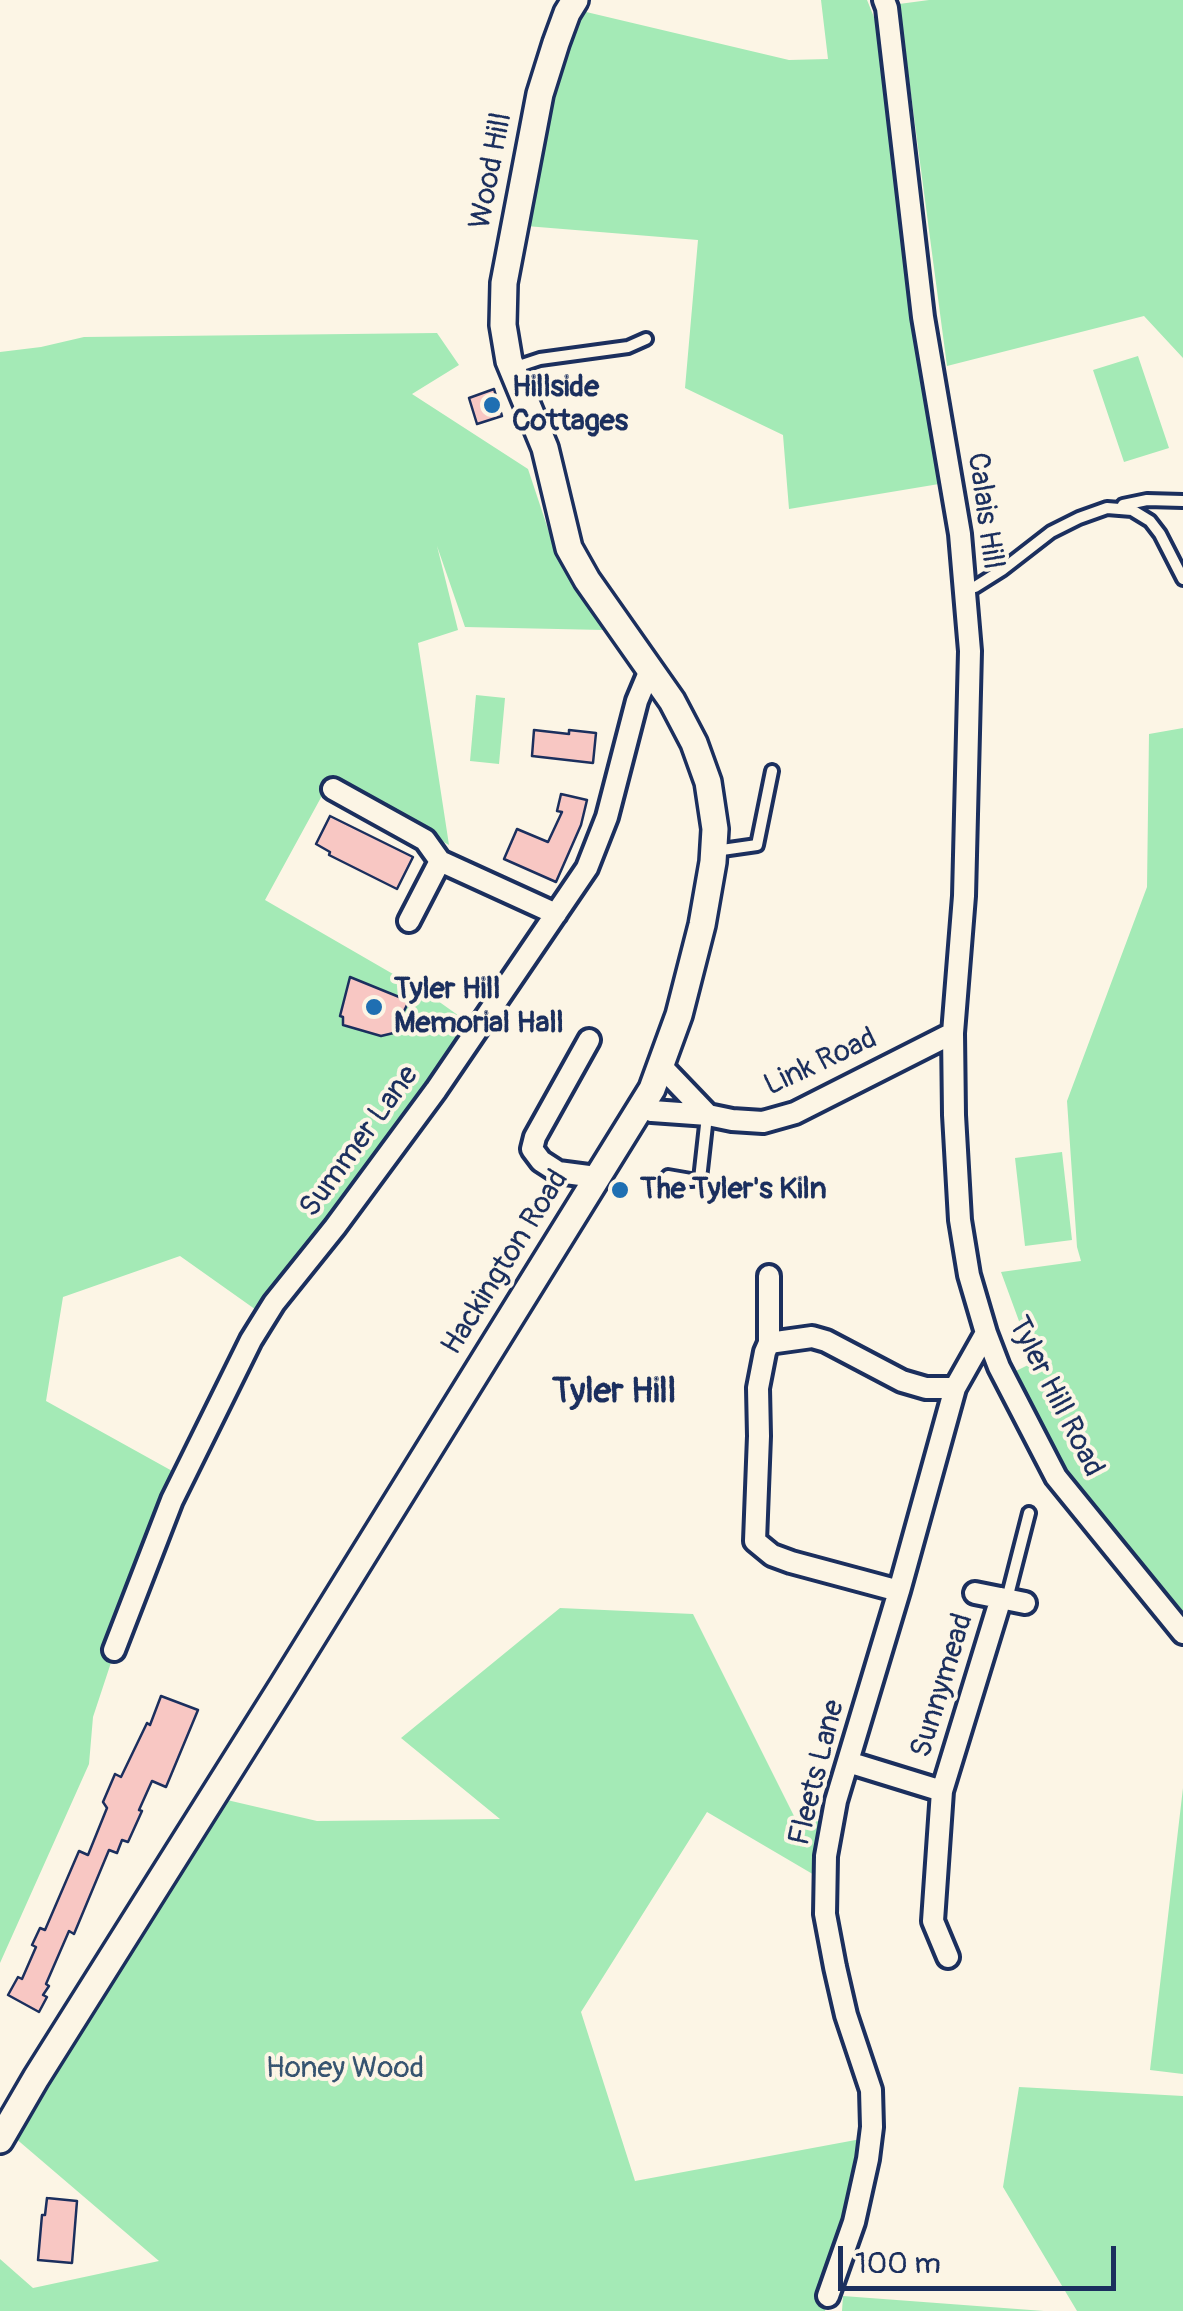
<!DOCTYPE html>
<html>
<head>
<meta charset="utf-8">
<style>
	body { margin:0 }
	#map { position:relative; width:1183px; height:2311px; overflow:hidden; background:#fcf5e5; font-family:Pangolin,sans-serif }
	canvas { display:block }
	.scale { position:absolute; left:838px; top:2246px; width:278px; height:45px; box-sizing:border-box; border:5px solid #1b2f5e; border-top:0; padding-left:12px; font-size:30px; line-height:35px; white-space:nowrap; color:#1b2f5e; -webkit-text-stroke:8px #fcf5e5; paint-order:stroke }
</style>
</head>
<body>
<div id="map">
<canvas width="1183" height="2311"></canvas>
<div class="scale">100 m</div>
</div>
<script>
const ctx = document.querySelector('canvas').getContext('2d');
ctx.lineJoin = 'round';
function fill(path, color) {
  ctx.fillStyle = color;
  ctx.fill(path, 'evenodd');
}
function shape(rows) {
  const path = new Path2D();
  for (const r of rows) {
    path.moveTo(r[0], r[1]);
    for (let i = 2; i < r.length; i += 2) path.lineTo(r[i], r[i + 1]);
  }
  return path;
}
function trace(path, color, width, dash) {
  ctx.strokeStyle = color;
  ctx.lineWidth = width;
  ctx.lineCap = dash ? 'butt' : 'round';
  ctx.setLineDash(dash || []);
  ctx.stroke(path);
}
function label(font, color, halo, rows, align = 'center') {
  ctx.font = font + ' Pangolin,sans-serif';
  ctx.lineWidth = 8;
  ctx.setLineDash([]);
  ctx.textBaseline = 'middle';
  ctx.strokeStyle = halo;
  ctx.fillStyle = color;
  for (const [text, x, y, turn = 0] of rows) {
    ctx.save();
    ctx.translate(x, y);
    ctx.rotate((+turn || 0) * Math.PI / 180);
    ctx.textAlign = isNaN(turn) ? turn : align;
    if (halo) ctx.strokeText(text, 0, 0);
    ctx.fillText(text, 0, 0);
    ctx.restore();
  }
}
fill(shape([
	[821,0,867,0,876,22,939,484,789,509,783,435,685,388,698,240,526,226,553,96,582,11,789,60,828,59],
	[929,0,1183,0,1183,358,1144,316,947,366,899,4],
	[437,333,459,365,412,394,528,469,552,541,604,630,465,627,437,546,458,630,418,643,449,845,330,781,265,900,431,996,476,1028,259,1312,180,1256,63,1297,46,1401,174,1472,93,1717,89,1764,0,1963,0,352,41,347,84,337],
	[1138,356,1169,448,1124,462,1093,370],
	[476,695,505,698,499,764,470,761],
	[1183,728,1183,1623,1067,1478,1016,1371,1034,1362,1001,1272,1081,1261,1077,1247,1067,1101,1147,887,1149,734],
	[1062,1152,1072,1240,1025,1246,1015,1158],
	[560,1608,693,1614,794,1816,821,1822,816,1876,707,1812,581,2012,635,2181,861,2139,825,2311,0,2311,0,2259,33,2288,159,2261,14,2137,227,1800,317,1821,500,1819,401,1738],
	[1183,1788,1183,2074,1150,2070],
	[1019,2087,1183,2096,1183,2311,1077,2311,1003,2187],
	[843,2296,1044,2311,842,2311]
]), '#a4eab6');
const building = shape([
	[494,389,502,416,477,424,469,398,494,389],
	[534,730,569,734,569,730,596,733,593,763,532,756,534,730],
	[561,794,587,800,581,825,556,882,504,859,517,829,548,842,562,812,557,811,561,794],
	[330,816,413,857,397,889,329,855,330,852,316,844,330,816],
	[350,977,409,1001,403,1013,402,1031,381,1036,343,1025,343,1017,340,1016,350,977],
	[161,1696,198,1710,166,1787,152,1781,139,1810,142,1811,128,1842,122,1840,117,1853,109,1850,74,1934,69,1931,46,1984,49,1986,43,1995,47,1997,39,2012,8,1995,18,1977,22,1979,36,1947,32,1945,40,1928,45,1930,79,1851,88,1855,107,1808,103,1802,115,1774,121,1777,147,1723,150,1725,161,1696],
	[47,2198,77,2201,72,2263,38,2260,42,2215,45,2215,47,2198]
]);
fill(building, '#f8c7c3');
trace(building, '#1b2f5e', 2.5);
const service = shape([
	[513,368,540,359,628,347,646,339],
	[1123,505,1147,500,1183,501],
	[964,590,975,587,1002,570,1051,532,1079,518,1107,508,1132,510,1150,521,1160,534,1183,579],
	[715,851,757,845,772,771],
	[668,1176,691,1180,700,1179,707,1116],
	[1007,1599,1029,1513]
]);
const minor = shape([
	[884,0,887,8,923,317,960,534,970,651,964,896,953,1033,954,1115,960,1220,969,1275,986,1333,999,1367,1056,1477,1183,1633],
	[333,789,425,840,440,861,556,914],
	[409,921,440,861],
	[589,1040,535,1137,532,1149,541,1161,558,1172,596,1177],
	[662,1067,708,1115],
	[641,1107,652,1111,708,1115,732,1120,763,1122,795,1113,953,1033],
	[769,1343,769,1276],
	[899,1591,791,1562,772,1555,755,1541,759,1436,758,1388,765,1352,769,1343,812,1337,826,1341,902,1381,926,1388,955,1388],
	[975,1593,1025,1603],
	[114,1650,172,1500,251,1340,274,1303,335,1227,436,1090,587,868,607,817,637,701,650,670],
	[848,1762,942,1791],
	[948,1957,933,1921,942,1791,1001,1598],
	[828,2296,854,2222,868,2159,872,2127,871,2090,846,2015,835,1967,825,1914,826,1856,836,1801,899,1591,955,1388,986,1333]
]);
const tertiary = shape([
	[0,2140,36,2078,283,1685,652,1089,679,1015,702,925,713,862,715,829,708,782,694,743,672,701,587,580,569,548,545,448,509,361,503,325,504,283,540,94,556,43,567,13,575,0]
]);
trace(service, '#1b2f5e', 18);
trace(minor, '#1b2f5e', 28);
trace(tertiary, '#1b2f5e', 32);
trace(service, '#fcf5e5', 10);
trace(minor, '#fcf5e5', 20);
trace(tertiary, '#fcf5e5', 25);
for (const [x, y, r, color] of [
	[492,405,10,"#1f6fb2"],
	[374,1007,10,"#1f6fb2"],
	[620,1190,10,"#1f6fb2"]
]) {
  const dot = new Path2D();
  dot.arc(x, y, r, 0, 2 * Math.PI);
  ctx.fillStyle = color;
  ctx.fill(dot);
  trace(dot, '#fcf5e5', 4);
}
label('30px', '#1b2f5e', '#fcf5e5', [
	["Wood Hill",492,171,-79],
	["Calais Hill",984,511,82],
	["Link Road",821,1063,-25],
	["Summer Lane",360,1142,-54],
	["Hackington Road",506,1263,-58],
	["Tyler Hill Road",1055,1397,63],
	["Sunnymead",943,1686,-73],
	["Fleets Lane",818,1773,-76]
]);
label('bold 30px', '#1b2f5e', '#fcf5e5', [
	["Hillside",512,388],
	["Cottages",512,422],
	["Tyler Hill",394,990],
	["Memorial Hall",394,1024],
	["The Tyler's Kiln",640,1190]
], 'left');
label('30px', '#365470', '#fcf5e5', [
	["Honey Wood",345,2069]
]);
label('bold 35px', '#1b2f5e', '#fcf5e5', [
	["Tyler Hill",614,1393]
]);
</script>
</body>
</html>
